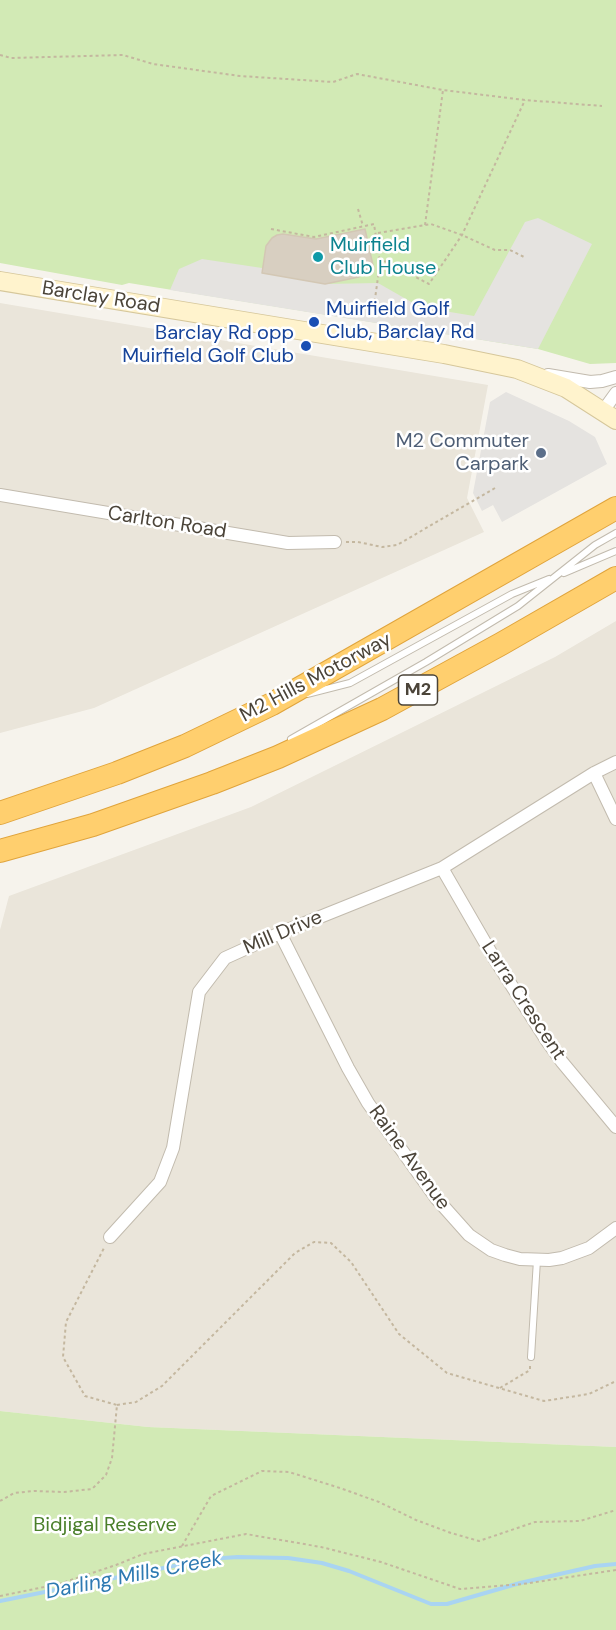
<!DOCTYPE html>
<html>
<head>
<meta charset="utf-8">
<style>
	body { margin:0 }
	canvas { display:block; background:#f6f3ec }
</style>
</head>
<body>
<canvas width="616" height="1630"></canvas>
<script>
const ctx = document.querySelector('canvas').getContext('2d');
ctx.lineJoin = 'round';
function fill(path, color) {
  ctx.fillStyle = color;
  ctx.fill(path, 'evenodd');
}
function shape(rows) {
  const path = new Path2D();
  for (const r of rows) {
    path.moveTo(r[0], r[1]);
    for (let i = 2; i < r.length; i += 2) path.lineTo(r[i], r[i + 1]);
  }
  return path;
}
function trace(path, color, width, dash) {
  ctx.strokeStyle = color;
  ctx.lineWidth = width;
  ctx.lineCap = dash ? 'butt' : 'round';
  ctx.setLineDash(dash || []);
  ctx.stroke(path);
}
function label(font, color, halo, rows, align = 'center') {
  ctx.font = font + ' "DM Sans",sans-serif';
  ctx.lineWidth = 5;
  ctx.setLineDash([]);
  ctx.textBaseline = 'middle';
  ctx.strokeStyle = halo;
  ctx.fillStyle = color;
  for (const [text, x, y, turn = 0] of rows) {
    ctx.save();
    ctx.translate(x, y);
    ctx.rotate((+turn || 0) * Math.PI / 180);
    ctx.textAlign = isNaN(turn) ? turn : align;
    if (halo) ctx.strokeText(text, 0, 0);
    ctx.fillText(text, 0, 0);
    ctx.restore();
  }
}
fill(shape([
	[0,303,488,385,467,498,484,532,94,708,0,733],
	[616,621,616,1447,148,1427,0,1411,0,930,9,896,251,807,555,657]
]), '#eae5da');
fill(shape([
	[0,0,616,0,616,363,590,364,538,349,129,283,122,285,0,263],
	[0,1411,148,1427,616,1447,616,1630,0,1630]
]), '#d2eab5');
fill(shape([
	[538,218,592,244,538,349,170,290,179,269,202,259,262,268,262,273,325,284,378,283,420,307,474,316,525,222],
	[506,392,569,421,595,437,607,464,502,522,493,505,482,511,473,493,490,402]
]), '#e5e3e0');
trace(shape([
	[0,1601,208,1559,238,1557,288,1558,322,1563,349,1571,431,1604,447,1604,520,1583,595,1566,616,1564]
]), '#a9d4f2', 4);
const building = shape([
	[365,229,374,270,358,274,359,277,325,284,262,273,266,246,272,238,277,235,283,234,316,239,365,229]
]);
fill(building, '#d8cfc1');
trace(building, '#d3c7b4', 1.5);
const service = shape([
	[564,573,616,551],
	[307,694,350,683,512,594,549,579],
	[291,739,426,662,518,606,595,545,616,533],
	[531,1357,537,1260]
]);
const minor = shape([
	[548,375,590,382,602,381,616,377],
	[603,411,616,393],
	[0,495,288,543,335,542],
	[594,773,616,819],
	[442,868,494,958,547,1041,562,1062,616,1127],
	[280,933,348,1068,368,1103,436,1198,469,1235,491,1250,505,1255,520,1259,549,1260,562,1258,589,1248,616,1228],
	[110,1237,160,1182,173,1148,199,992,225,958,280,933,442,868,594,773,616,762]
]);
const secondary = shape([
	[0,281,444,354,517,369,566,388,616,420]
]);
const motorway = shape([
	[0,813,117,773,185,746,272,704,616,508],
	[0,851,93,825,212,783,278,757,382,709,501,644,616,578]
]);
trace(service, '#c2bbae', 8);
trace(minor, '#c2bbae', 14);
trace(secondary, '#d6c79b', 20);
trace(motorway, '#e0a43c', 24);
trace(shape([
	[0,55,11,58,123,55,153,64,240,76,333,82,357,74,443,90,525,100,602,106],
	[358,209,363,226],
	[425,225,443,90],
	[271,229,314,237,374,224,380,263,374,306],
	[378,233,431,224,462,235,495,250,510,250,526,258],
	[379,258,429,284,462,235,525,100],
	[346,542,358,542,382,547,397,545,495,488],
	[500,1388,530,1370,530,1366],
	[117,1405,136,1402,162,1386,295,1253,314,1242,331,1243,351,1262,399,1334,447,1373,544,1401,589,1394,616,1381],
	[0,1501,14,1493,34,1491,64,1492,92,1489,106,1475,112,1458,117,1405,85,1396,63,1357,66,1322,104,1248],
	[182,1546,211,1496,262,1471,289,1472,340,1488,379,1502,416,1520,451,1533,479,1541,535,1522,580,1521,616,1510],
	[0,1596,59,1584,116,1565,143,1554,246,1534,321,1547,381,1562,460,1589,523,1584,616,1570]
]), '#c4b79f', 2, [3, 3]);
trace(service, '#fff', 6);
trace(minor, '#fff', 12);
trace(secondary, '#fff3cd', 18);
trace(motorway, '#ffcf6e', 22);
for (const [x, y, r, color] of [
	[318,257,6,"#0f9aa8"],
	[314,322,6,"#1a4fb4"],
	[306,346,6,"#1a4fb4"],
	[541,453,6,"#5c6f8a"]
]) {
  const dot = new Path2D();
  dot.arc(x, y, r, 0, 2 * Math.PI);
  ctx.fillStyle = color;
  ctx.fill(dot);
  trace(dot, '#fff', 2);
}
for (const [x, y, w] of [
	[418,690,39]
]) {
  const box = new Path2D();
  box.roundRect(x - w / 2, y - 15, w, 30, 4.5);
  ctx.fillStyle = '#fff';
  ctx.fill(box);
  trace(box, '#4b4439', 1.5);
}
label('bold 18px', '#4b4439', null, [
	["M2",418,690]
]);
label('20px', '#0d838f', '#fff', [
	["Muirfield",330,246],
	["Club House",330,269]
], 'left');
label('20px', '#4b4439', '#fff', [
	["Barclay Road",101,298,9],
	["Carlton Road",167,523,9],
	["M2 Hills Motorway",316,678,-28],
	["Mill Drive",283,933,-23],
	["Larra Crescent",523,1001,57],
	["Raine Avenue",409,1158,54]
]);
label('20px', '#164399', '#fff', [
	["Muirfield Golf",326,310],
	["Club, Barclay Rd",326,333],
	["Barclay Rd opp",294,334,"right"],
	["Muirfield Golf Club",294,357,"right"]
], 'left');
label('20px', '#4e5e75', '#fff', [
	["M2 Commuter",529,442],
	["Carpark",529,465]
], 'right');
label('20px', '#4a7f2a', '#fff', [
	["Bidjigal Reserve",105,1526]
]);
label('italic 21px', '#2e7ab2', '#fff', [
	["Darling Mills Creek",134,1576,-11]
]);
</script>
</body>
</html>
